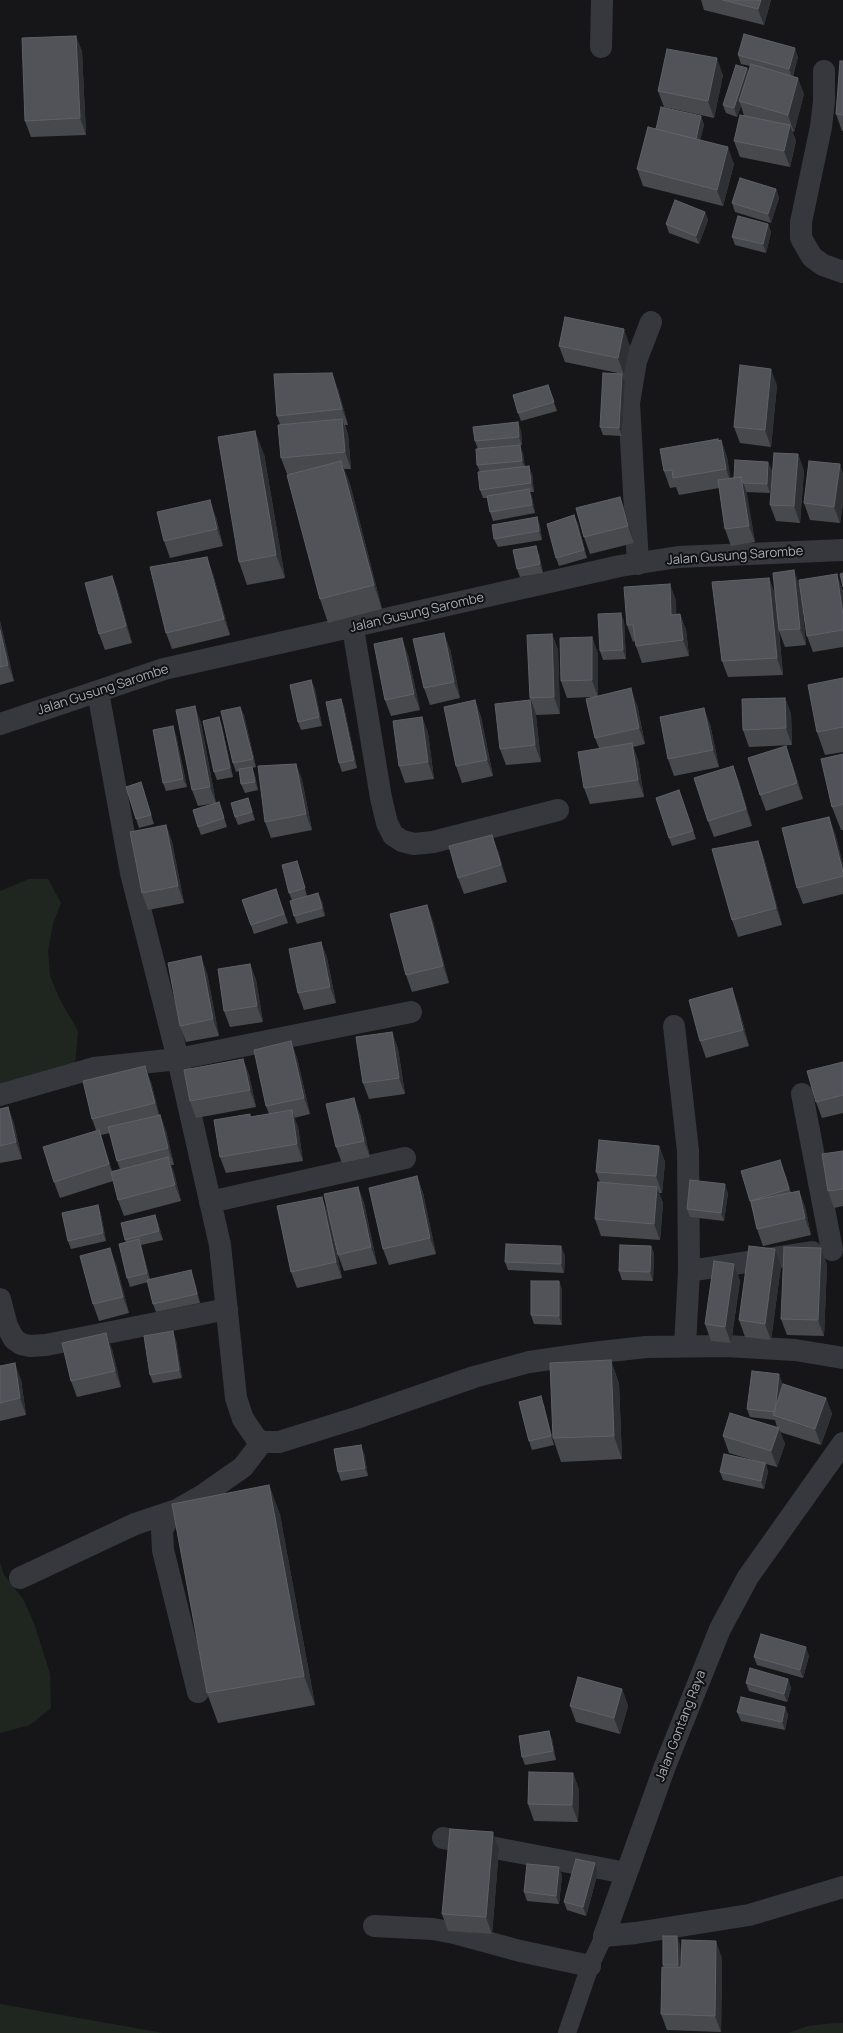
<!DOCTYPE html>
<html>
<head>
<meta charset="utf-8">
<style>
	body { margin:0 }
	canvas { display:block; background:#161618 }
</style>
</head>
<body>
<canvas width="843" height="2033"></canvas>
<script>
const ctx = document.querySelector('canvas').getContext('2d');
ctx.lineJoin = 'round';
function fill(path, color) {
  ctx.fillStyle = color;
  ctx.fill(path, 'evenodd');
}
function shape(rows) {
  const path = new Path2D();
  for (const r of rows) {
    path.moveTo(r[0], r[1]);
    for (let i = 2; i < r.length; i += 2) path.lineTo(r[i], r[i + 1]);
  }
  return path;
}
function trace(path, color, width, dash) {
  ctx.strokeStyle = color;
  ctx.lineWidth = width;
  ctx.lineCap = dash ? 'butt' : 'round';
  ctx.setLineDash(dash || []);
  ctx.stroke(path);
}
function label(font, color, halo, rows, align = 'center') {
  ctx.font = font + ' Manrope,sans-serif';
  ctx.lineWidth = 4;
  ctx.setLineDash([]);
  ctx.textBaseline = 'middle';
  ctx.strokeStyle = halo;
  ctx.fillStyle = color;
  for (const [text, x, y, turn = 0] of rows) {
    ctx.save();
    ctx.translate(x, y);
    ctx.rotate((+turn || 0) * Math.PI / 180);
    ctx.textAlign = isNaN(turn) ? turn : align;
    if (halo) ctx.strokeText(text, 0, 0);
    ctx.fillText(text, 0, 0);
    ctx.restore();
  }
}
fill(shape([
	[29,879,48,879,61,903,53,924,48,951,50,976,60,1000,78,1031,75,1065,19,1099,0,1107,0,891],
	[0,1563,4,1575,23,1599,34,1623,50,1674,51,1708,30,1725,0,1733],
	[0,2004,163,2033,0,2033],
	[834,2023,843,2023,843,2033,788,2033,808,2026]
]), '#1e261f');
trace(shape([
	[567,2033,590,1966,604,1936]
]), '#37383d', 18);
trace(shape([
	[601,47,602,0],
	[824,71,824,101,821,127,801,222,801,238,812,257,823,265,843,272],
	[638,564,629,403,636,361,651,322],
	[353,628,381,798,387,823,393,835,402,841,414,844,433,842,558,810],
	[98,692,131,873,178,1059,220,1245,236,1398,243,1419,256,1438,262,1442,279,1442,356,1418,474,1377,529,1362,592,1353,646,1347,726,1346,795,1350,843,1358],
	[0,724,164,669,620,566,678,557,843,550],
	[674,1026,688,1151,689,1271,685,1346],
	[802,1094,832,1250],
	[0,1095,94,1068,178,1059,411,1012],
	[210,1202,405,1158],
	[689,1271,812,1252],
	[0,1299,7,1326,14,1339,21,1344,30,1346,46,1345,227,1309],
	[843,1443,748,1577,720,1629,665,1766,604,1936,636,1933,749,1915,843,1887],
	[20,1578,135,1524,177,1510],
	[198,1692,163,1550,162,1530,168,1519,177,1510,203,1495,243,1467,262,1442],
	[443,1838,626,1873],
	[374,1926,433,1929,454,1933,520,1951,590,1966]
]), '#37383d', 22);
fill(shape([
	[701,0,771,0,764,25,704,10],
	[76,36,82,52,86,135,31,137,25,121],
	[738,55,798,57,793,76,804,94,794,132,792,131,796,141,790,167,740,157,734,141,744,116,741,106,737,117,726,113,723,105,747,68,748,72,750,66,741,64],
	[843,61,843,131,842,131,836,114],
	[723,75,714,118,664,107,658,91],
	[701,116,704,125,700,140,734,164,723,206,643,186,637,169,656,129],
	[776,189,779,198,771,223,735,212,732,203],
	[705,212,708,220,699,244,669,233,666,224],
	[768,224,771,232,766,253,735,245,732,237],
	[559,346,630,346,624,375,622,374,625,382,622,436,603,435,600,427,618,373,565,362],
	[548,385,557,411,521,421,518,413],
	[777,385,771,447,740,443,734,427],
	[338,389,348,425,345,425,348,435,351,469,344,469,350,484,382,609,328,623,320,599,290,474,287,474,281,458,280,424,277,416],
	[521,430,522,445,520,445,523,454,525,467,532,474,534,492,530,492,532,497,535,513,493,521,490,512,487,498,483,498,480,490,480,472,477,465,478,449,475,441],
	[721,440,727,457,730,478,772,470,770,493,746,492,755,542,731,546,725,529,719,488,679,495,676,487,670,488,664,471,718,441],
	[264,454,285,578,247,585,239,562],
	[798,454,804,471,800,523,776,521,770,505],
	[843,473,843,503,840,523,810,520,804,503],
	[626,513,634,543,590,554,584,537],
	[574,515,578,524,587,558,559,566,556,558],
	[216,517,223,546,170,558,164,541],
	[537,517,540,526,542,540,498,547,494,539],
	[539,554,543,573,520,577,517,569],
	[213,574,230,635,172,649,166,633],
	[112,576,118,592,132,643,105,650,99,634],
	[769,578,775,595,800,585,843,590,843,647,813,652,807,636,801,594,806,645,785,647,779,631,783,675,728,677,722,661],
	[676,600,676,614,680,614,686,630,689,656,642,663,636,646,635,641,633,642,627,625],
	[0,621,14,681,0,685],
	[624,621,626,659,603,660,600,651],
	[552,634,558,650,560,714,536,715,530,698],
	[592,637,598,654,598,696,637,705,645,744,633,747,638,760,644,797,590,804,584,788,599,748,595,738,593,697,567,698,561,681],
	[450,649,460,698,430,705,424,688],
	[408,655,420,710,391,716,385,700],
	[843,678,843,752,825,755,817,732],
	[311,680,315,689,322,726,301,730,298,722],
	[785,698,791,714,792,745,749,747,743,730],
	[341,699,344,707,357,768,342,772,339,763],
	[475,700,481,717,493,776,462,783,456,766],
	[530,700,536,716,541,762,506,765,500,749],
	[240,707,244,715,256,767,252,768,255,776,258,790,245,793,241,784,239,771,236,772,233,763],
	[219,717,222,726,233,777,217,780,214,772],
	[422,717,428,733,434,779,405,783,399,766],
	[201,723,216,803,198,806,192,790],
	[710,724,719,767,674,776,668,759],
	[176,735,187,787,166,791,163,783],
	[843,754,843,830,841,830,832,807],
	[792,763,803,799,766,811,760,795],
	[296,764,302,780,312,830,271,838,265,822],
	[733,766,739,782,752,826,714,837,708,821],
	[141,782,154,824,139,828,136,819],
	[682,798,696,839,672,846,669,838],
	[219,802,227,827,201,835,198,827],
	[251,807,255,820,238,825,235,817],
	[166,825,172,842,184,903,148,910,142,893],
	[835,833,843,865,843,894,803,904,797,888],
	[758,841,764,858,782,925,738,937,732,920],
	[498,851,507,882,464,894,458,878],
	[297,861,300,870,307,896,322,901,325,916,297,924,294,916,292,900,289,893],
	[276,889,288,923,254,934,242,900],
	[433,921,449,983,412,992,406,975],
	[321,942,327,958,336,1003,304,1010,298,993],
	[250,964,256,980,263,1022,230,1027,224,1011],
	[207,973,219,1036,186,1042,180,1026],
	[738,1005,749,1046,706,1058,700,1041],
	[392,1032,398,1049,405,1094,369,1099,363,1083],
	[291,1041,297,1058,310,1114,294,1118,298,1127,303,1161,226,1173,220,1157,251,1117,269,1114,266,1106],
	[243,1059,249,1075,256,1107,196,1118,190,1101],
	[843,1062,843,1113,822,1118,816,1102],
	[151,1082,159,1115,160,1115,166,1131,174,1165,171,1165,174,1173,181,1201,124,1216,118,1200,113,1181,60,1198,54,1182,96,1130,92,1119],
	[110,1133,117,1161,120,1169,112,1171,101,1135],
	[8,1107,14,1124,22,1159,0,1163,0,1109],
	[360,1114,370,1157,342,1163,336,1147],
	[659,1146,665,1162,662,1193,659,1193,663,1203,660,1240,601,1236,595,1219,600,1182,596,1172],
	[843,1151,843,1206,834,1208,828,1191],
	[417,1176,423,1193,436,1254,389,1265,383,1249],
	[786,1176,791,1193,799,1191,805,1207,811,1235,763,1246,757,1229,750,1201],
	[358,1187,364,1203,377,1264,344,1271,338,1255],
	[728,1193,724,1221,690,1217,687,1209],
	[98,1205,101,1214,106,1241,71,1249,68,1241],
	[328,1213,342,1278,297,1288,291,1272],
	[155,1215,158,1223,163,1240,141,1245,150,1279,194,1279,200,1303,156,1312,153,1304,148,1282,130,1287,127,1278,126,1242,125,1240],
	[651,1246,654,1254,653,1281,622,1280,619,1271],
	[821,1248,827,1265,824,1336,787,1335,781,1319],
	[565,1255,564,1273,508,1270,505,1262],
	[116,1264,129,1313,99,1321,93,1304],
	[734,1264,740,1281,731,1343,711,1341,705,1324],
	[781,1266,771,1340,745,1337,739,1320],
	[559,1281,562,1290,562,1325,534,1324,531,1315],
	[176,1340,182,1378,153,1383,150,1375],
	[112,1349,121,1387,77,1397,71,1381],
	[611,1360,619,1384,622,1459,561,1462,553,1438],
	[0,1366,21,1380,26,1415,0,1421],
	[782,1382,781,1391,826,1398,832,1414,821,1445,780,1432,785,1444,777,1467,766,1464,768,1472,764,1489,723,1480,720,1472,756,1461,729,1453,723,1436,777,1427,775,1420,750,1417,747,1409],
	[544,1405,554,1445,532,1450,529,1441],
	[364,1453,368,1476,341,1481,338,1472],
	[269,1485,280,1515,315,1705,218,1723,207,1693],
	[809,1656,803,1678,757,1665,754,1657],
	[788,1679,791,1688,787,1702,749,1691,746,1683],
	[622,1689,628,1706,620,1734,576,1722,570,1706],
	[785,1707,788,1715,785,1730,741,1721,737,1712],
	[552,1739,556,1760,525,1765,522,1757],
	[573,1773,579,1790,578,1822,534,1821,528,1804],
	[499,1849,492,1934,448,1931,442,1914],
	[595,1863,598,1872,586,1916,567,1910,564,1902],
	[562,1875,559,1904,527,1901,524,1892],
	[680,1944,681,1967,722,1958,721,2032,667,2030,661,2014,664,1967,663,1965]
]), '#47494d');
fill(shape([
	[761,0,771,0,764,25,758,9],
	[76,36,82,52,86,135,80,118],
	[795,48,798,57,792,77,789,69],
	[717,58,723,75,714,118,708,101],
	[747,68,750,77,739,101,741,106,737,117,734,108],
	[798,78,804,94,794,132,788,115],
	[701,116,704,125,698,150,695,142],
	[790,125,796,141,790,167,784,151],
	[728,147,734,164,723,206,717,190],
	[776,189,779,198,771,223,768,214],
	[705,212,708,220,699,244,696,236],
	[768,224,771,232,766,253,763,244],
	[624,329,630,346,624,375,618,358],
	[771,369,777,385,771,447,765,430],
	[332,373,338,389,348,425,342,409],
	[622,374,625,382,622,436,619,428],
	[342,419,348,435,351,469,345,452],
	[518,422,521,430,522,445,519,437],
	[255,431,264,454,285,578,276,555],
	[721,440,727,457,732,486,726,469],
	[520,445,523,454,525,469,522,461],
	[798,454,804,471,800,523,794,506],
	[341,461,350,484,382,609,374,585],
	[768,462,772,470,770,493,767,484],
	[840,464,843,473,843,503,840,523,834,507],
	[529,466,532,474,534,492,531,483],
	[741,477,747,493,755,542,749,526],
	[529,489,532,497,535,513,532,505],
	[620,497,626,513,634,543,628,526],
	[210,500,216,517,223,546,217,529],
	[574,515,578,524,587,558,584,550],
	[537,517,540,526,542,540,539,531],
	[536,546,539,554,543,573,540,564],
	[207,557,213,574,230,635,224,619],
	[794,570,800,587,806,645,800,629],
	[837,574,843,592,843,615],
	[112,576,118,592,132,643,126,626],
	[769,578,775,595,783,675,777,658],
	[670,584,676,600,677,632,671,615],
	[621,613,624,621,626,659,623,650],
	[680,614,686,630,689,656,683,640],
	[0,621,14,681,8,665,0,630],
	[444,633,450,649,460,698,454,682],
	[552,634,558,650,560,714,554,697],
	[592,637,598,654,598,697,592,680],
	[402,638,408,655,420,710,414,694],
	[311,680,315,689,322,726,319,717],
	[631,688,637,705,645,744,639,728],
	[785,698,791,714,792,745,786,728],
	[341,699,344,707,357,768,354,760],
	[475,700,481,717,493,776,487,760],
	[530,700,536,716,541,762,535,745],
	[195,706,201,723,216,803,210,787],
	[240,707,244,715,256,767,253,759],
	[704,708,710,724,719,767,713,750],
	[219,717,222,726,233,777,230,768],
	[422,717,428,733,434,779,428,762],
	[173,726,176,735,187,787,183,779],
	[632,743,638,760,644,797,638,780],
	[786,746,792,763,803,799,797,783],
	[296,764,302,780,312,830,306,814],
	[733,766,739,782,752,826,746,809],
	[252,767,255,776,258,790,255,782],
	[141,782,144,791,154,824,151,815],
	[248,798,251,807,255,820,252,812],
	[829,817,835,833,843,865,843,872],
	[166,825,172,842,184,903,178,886],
	[492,835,498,851,507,882,501,865],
	[758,841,764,858,782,925,776,908],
	[318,893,322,901,325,916,322,908],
	[427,905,433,921,449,983,443,966],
	[321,942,327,958,336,1003,330,987],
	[201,956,207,973,219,1036,213,1019],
	[250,964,256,980,263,1022,257,1006],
	[732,988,738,1005,749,1046,743,1030],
	[392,1032,398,1049,405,1094,399,1078],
	[291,1041,297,1058,310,1114,304,1098],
	[243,1059,249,1075,256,1107,250,1090],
	[145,1066,151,1082,161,1120,155,1103],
	[354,1098,360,1114,370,1157,364,1141],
	[8,1107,14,1124,22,1159,16,1142],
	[292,1110,298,1127,303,1161,297,1144],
	[160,1115,166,1131,174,1165,168,1148],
	[99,1130,104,1146,115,1180,109,1164],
	[659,1146,665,1162,662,1193,656,1176],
	[168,1157,174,1173,181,1201,175,1185],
	[780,1160,786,1176,795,1205,789,1189],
	[417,1176,423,1193,436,1254,430,1238],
	[725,1184,728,1193,724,1221,721,1213],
	[358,1187,364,1203,377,1264,371,1247],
	[657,1187,663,1203,660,1240,654,1224],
	[799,1191,805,1207,811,1235,805,1218],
	[322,1197,328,1213,342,1278,336,1262],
	[98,1205,101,1214,106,1241,103,1233],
	[155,1215,158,1223,163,1240,159,1231],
	[139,1239,142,1248,150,1282,147,1273],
	[561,1246,565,1255,564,1273,561,1264],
	[651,1246,654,1254,653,1281,650,1272],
	[110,1248,116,1264,129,1313,123,1297],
	[821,1248,827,1265,824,1336,818,1320],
	[775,1249,781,1266,771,1340,765,1324],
	[734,1264,740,1281,731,1343,725,1327],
	[191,1270,194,1279,200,1303,197,1294],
	[559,1281,562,1290,562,1325,559,1316],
	[173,1331,176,1340,182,1378,179,1370],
	[106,1333,112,1349,121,1387,115,1371],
	[611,1360,619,1384,622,1459,614,1436],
	[15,1363,21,1380,26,1415,20,1398],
	[779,1374,782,1382,778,1417,775,1412],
	[541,1396,544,1405,554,1445,551,1436],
	[826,1398,832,1414,821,1445,815,1429],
	[779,1428,785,1444,777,1467,771,1451],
	[361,1445,364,1453,368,1476,365,1468],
	[765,1463,768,1472,764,1489,761,1481],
	[269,1485,280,1515,315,1705,304,1676],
	[806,1647,809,1656,803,1678,800,1670],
	[788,1679,791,1688,787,1702,784,1694],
	[622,1689,628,1706,620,1734,614,1718],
	[785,1707,788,1715,785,1730,782,1722],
	[549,1731,552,1739,556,1760,553,1751],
	[573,1773,579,1790,578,1822,572,1805],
	[493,1832,499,1849,492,1934,486,1917],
	[595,1863,598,1872,586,1916,583,1907],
	[559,1867,562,1875,559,1904,556,1896],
	[677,1936,680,1944,681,1973,678,1965],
	[716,1941,722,1958,721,2032,715,2016]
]), '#2f3033');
const building = shape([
	[723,0,761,0,758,9,723,0],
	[744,34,795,48,789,69,738,55,744,34],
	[76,36,80,118,25,121,22,38,76,36],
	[667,49,717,58,708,101,658,91,667,49],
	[840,61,843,61,843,115,836,114,840,61],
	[751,64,798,78,788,115,739,101,751,64],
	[736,65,747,68,734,108,723,105,736,65],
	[661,107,701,116,696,139,656,129,661,107],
	[740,115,790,125,784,151,734,141,740,115],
	[648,127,728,147,717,190,637,169,648,127],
	[740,178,776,189,768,214,732,203,740,178],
	[675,200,705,212,696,236,666,224,675,200],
	[738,216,768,224,763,244,732,237,738,216],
	[565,317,624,329,618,358,559,346,565,317],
	[740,365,771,369,765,430,734,427,740,365],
	[332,373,342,409,277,416,274,374,332,373],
	[603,373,622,374,619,428,600,427,603,373],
	[548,385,554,402,518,413,513,395,548,385],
	[342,419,345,452,281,458,278,425,342,419],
	[518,422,519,437,475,441,473,427,518,422],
	[255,431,276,555,239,562,218,437,255,431],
	[718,439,718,441,721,440,726,469,673,478,672,470,664,471,660,449,718,439],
	[520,445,522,461,477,465,476,449,520,445],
	[774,453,798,454,794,506,770,505,774,453],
	[735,460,768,462,767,484,743,483,741,477,734,478,735,460],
	[341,461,374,585,320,599,287,475,341,461],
	[809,461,840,464,834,507,804,503,809,461],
	[529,466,531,483,480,490,478,472,529,466],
	[741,477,749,526,725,529,718,480,741,477],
	[529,489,532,505,490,512,487,496,529,489],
	[620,497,628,526,584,537,576,508,620,497],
	[210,500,217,529,164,541,157,512,210,500],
	[574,515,584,550,556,558,547,524,574,515],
	[537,517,539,531,494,539,492,525,537,517],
	[536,546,540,564,517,569,513,550,536,546],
	[207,557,224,619,166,633,150,567,207,557],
	[794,570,800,629,779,630,773,573,794,570],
	[843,573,843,587,840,574,843,573],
	[837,574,843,615,843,630,807,636,799,580,837,574],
	[112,576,126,626,99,634,85,583,112,576],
	[769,578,777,658,722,661,712,582,769,578],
	[670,584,671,615,680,614,683,640,636,646,633,625,627,625,624,587,670,584],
	[621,613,623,650,600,651,598,614,621,613],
	[0,630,8,665,0,667,0,630],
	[444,633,454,682,424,688,413,639,444,633],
	[552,634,554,697,530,698,527,635,552,634],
	[592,637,592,680,561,681,560,638,592,637],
	[402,638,414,694,385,700,374,644,402,638],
	[843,678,843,727,817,732,808,685,843,678],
	[311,680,319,717,298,722,290,685,311,680],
	[631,688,639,728,595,738,586,699,631,688],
	[785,698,786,728,743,730,742,699,785,698],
	[341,699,354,760,339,763,326,702,341,699],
	[475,700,487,760,456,766,444,707,475,700],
	[530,700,535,745,500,749,495,704,530,700],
	[195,706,210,787,192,790,176,710,195,706],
	[240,707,253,759,233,763,221,711,240,707],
	[704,708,713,750,668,759,660,717,704,708],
	[219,717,230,768,214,772,203,721,219,717],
	[422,717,428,762,399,766,393,721,422,717],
	[173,726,183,779,163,783,153,730,173,726],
	[632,743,638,780,584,788,578,752,632,743],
	[786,746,797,783,760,795,748,758,786,746],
	[843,754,843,804,832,807,821,759,843,754],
	[296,764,306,814,265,822,258,766,296,764],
	[733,766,746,809,708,821,694,778,733,766],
	[252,767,255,782,241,784,239,769,252,767],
	[141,782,151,815,136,819,126,787,141,782],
	[679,790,693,831,669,838,656,798,679,790],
	[248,798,252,812,235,817,231,803,248,798],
	[219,802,224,818,198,827,193,810,219,802],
	[829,817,843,872,843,876,797,888,782,828,829,817],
	[166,825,178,886,142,893,130,832,166,825],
	[492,835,501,865,458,878,449,846,492,835],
	[758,841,776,908,732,920,712,849,758,841],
	[297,861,305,888,289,893,282,865,297,861],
	[276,889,284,914,251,925,242,900,276,889],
	[318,893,322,908,294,916,290,901,318,893],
	[427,905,443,966,406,975,390,914,427,905],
	[321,942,330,987,298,993,289,949,321,942],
	[201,956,213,1019,180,1026,168,963,201,956],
	[250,964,257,1006,224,1011,218,969,250,964],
	[732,988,743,1030,700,1041,689,1000,732,988],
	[392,1032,399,1078,363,1083,356,1037,392,1032],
	[291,1041,304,1098,266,1106,254,1050,291,1041],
	[243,1059,250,1090,190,1101,184,1070,243,1059],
	[843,1062,843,1095,816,1102,807,1071,843,1062],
	[145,1066,155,1103,92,1119,83,1081,145,1066],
	[354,1098,364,1141,336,1147,326,1104,354,1098],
	[8,1107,16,1142,0,1146,0,1109,8,1107],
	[292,1110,297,1144,220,1157,214,1120,250,1114,250,1117,292,1110],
	[160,1115,168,1148,117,1161,108,1127,160,1115],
	[99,1130,109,1164,54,1182,43,1147,99,1130],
	[599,1140,659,1146,656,1176,596,1172,599,1140],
	[843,1151,843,1189,828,1191,822,1154,843,1151],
	[168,1157,175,1185,118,1200,111,1172,168,1157],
	[780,1160,789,1189,750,1201,741,1171,780,1160],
	[417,1176,430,1238,383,1249,369,1188,417,1176],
	[690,1180,725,1184,721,1213,687,1209,690,1180],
	[598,1182,657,1187,654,1224,595,1219,598,1182],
	[358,1187,371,1247,338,1255,324,1194,358,1187],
	[799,1191,805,1218,757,1229,751,1201,799,1191],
	[322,1197,336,1262,291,1272,277,1206,322,1197],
	[98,1205,103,1233,68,1241,62,1213,98,1205],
	[155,1215,159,1231,125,1240,121,1223,155,1215],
	[139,1239,147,1273,127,1278,119,1244,139,1239],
	[506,1244,561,1246,561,1264,505,1262,506,1244],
	[620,1245,651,1246,650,1272,619,1271,620,1245],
	[749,1246,775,1249,765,1324,739,1320,749,1246],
	[784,1247,821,1248,818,1320,781,1319,784,1247],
	[110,1248,123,1297,93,1304,80,1256,110,1248],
	[714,1261,734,1264,725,1327,705,1324,714,1261],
	[191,1270,197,1294,153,1304,147,1280,191,1270],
	[531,1281,559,1281,559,1316,531,1315,531,1281],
	[173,1331,179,1370,150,1375,144,1336,173,1331],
	[106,1333,115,1371,71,1381,62,1343,106,1333],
	[611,1360,614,1436,553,1438,550,1363,611,1360],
	[15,1363,20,1398,0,1403,0,1366,15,1363],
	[752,1371,779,1374,775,1412,747,1409,752,1371],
	[783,1384,826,1398,815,1429,773,1415,783,1384],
	[541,1396,551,1436,529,1441,519,1402,541,1396],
	[730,1413,779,1428,771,1451,723,1436,730,1413],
	[361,1445,365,1468,338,1472,334,1449,361,1445],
	[724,1454,765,1463,761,1481,720,1472,724,1454],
	[269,1485,304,1676,207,1693,172,1504,269,1485],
	[761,1634,806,1647,800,1670,754,1657,761,1634],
	[750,1668,788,1679,784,1694,746,1683,750,1668],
	[578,1677,622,1689,614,1718,570,1706,578,1677],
	[741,1697,785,1707,782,1722,737,1712,741,1697],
	[549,1731,553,1751,522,1757,519,1736,549,1731],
	[529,1772,573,1773,572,1805,528,1804,529,1772],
	[450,1829,493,1832,486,1917,442,1914,450,1829],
	[576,1859,595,1863,583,1907,564,1902,576,1859],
	[527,1864,559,1867,556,1896,524,1892,527,1864],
	[663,1936,677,1936,678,1965,663,1965,663,1936],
	[682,1940,716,1941,715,2016,661,2014,662,1967,681,1967,682,1940]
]);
fill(building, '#525359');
trace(building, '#5f6168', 1);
label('13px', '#a8adb8', '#111113', [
	["Jalan Gusung Sarombe",735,556,-4],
	["Jalan Gusung Sarombe",417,613,-13],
	["Jalan Gusung Sarombe",103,690,-18],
	["Jalan Gontang Raya",681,1726,-69]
]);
</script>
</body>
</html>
